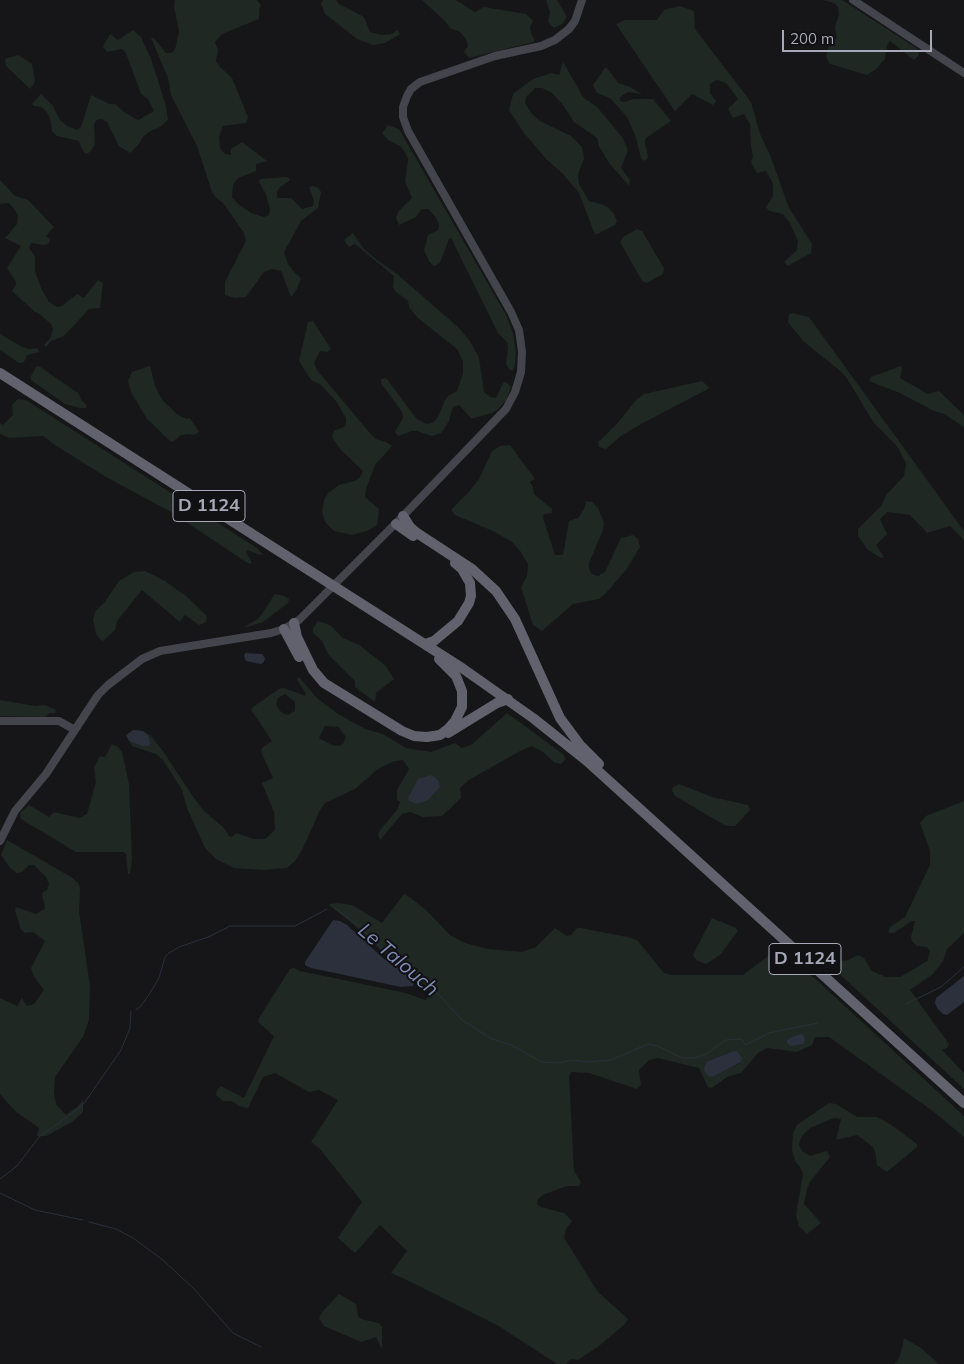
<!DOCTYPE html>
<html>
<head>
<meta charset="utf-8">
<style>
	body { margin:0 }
	#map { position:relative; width:964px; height:1364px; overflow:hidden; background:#161618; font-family:Mulish,sans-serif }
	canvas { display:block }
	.scale { position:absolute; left:782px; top:30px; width:150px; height:22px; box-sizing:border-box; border:2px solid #a7a8b8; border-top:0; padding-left:6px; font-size:15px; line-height:18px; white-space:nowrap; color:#a7a8b8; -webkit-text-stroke:4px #111113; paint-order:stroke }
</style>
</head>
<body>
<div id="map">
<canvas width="964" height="1364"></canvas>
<div class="scale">200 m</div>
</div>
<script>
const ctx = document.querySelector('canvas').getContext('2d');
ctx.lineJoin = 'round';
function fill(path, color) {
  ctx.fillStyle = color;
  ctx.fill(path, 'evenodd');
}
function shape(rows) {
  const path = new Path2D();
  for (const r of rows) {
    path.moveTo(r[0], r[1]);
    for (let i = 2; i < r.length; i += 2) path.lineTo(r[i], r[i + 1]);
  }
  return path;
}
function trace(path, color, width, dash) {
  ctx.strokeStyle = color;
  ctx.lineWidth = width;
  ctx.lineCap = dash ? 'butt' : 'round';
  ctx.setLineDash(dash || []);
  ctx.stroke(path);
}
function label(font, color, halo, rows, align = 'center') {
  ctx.font = font + ' Mulish,sans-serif';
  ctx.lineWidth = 4;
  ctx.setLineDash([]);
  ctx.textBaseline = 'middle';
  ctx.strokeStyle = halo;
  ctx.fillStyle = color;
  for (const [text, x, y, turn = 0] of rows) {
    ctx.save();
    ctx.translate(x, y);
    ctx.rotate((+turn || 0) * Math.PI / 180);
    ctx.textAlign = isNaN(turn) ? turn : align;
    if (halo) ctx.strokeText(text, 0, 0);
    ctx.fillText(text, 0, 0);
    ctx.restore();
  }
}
fill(shape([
	[175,0,257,0,261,5,259,10,259,19,222,34,215,42,218,50,216,61,220,67,232,78,248,117,246,123,223,126,219,137,220,148,225,154,231,155,231,149,242,142,267,161,256,164,256,171,238,178,233,185,232,197,238,204,251,213,264,217,269,215,270,210,266,194,259,182,260,179,288,177,290,180,279,188,277,191,277,198,291,198,302,209,313,206,314,201,309,187,313,186,318,188,321,192,318,208,301,221,284,252,288,264,295,273,301,278,297,289,291,297,281,271,272,269,264,272,246,297,235,298,225,295,225,282,246,241,244,233,224,204,216,198,212,192,197,146,171,95,168,78,151,38,154,38,166,53,171,53,175,50,179,31,174,6],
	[323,0,336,0,339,4,364,17,370,32,381,35,392,34,397,30,400,34,385,43,373,45,357,39,325,14,321,4],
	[422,0,456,0,475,12,484,7,526,14,533,21,530,27,531,34,535,40,533,42,469,58,464,52,468,46,466,39,460,32,450,28,445,21],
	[546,0,557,0,566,15,566,18,562,24,554,28,548,22,550,12],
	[823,0,842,0,918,49,919,55,914,60,890,41,887,45,885,59,876,69,867,75,830,64,826,57,828,48,837,38,835,27,839,14,838,7,834,3],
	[680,6,694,11,695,29,751,102,760,134,770,155,789,208,812,244,811,253,788,266,784,262,797,250,798,241,790,223,783,214,769,211,766,207,773,196,773,183,766,171,757,173,751,162,753,157,751,147,750,124,744,114,733,118,728,109,738,99,726,83,717,80,710,84,710,93,716,101,713,105,692,94,675,111,616,24,625,20,657,20,664,10],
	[133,30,141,37,151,59,166,106,168,120,160,127,149,132,143,137,139,144,130,153,119,146,107,122,102,119,96,120,94,125,95,144,90,152,86,154,83,151,79,141,57,136,52,131,50,118,46,111,41,107,34,106,32,104,41,94,53,106,60,120,67,126,77,130,81,127,91,95,109,104,115,104,124,112,138,120,154,111,148,99,141,94,126,53,122,49,107,52,103,47,110,34,118,40],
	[18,55,32,64,35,82,30,89,6,66,5,60,7,58],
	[563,62,583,97,597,107,622,137,628,150,621,168,630,180,629,186,609,163,599,146,597,138,574,122,563,105,552,93,542,88,535,88,526,97,525,103,532,114,540,121,571,136,582,147,584,159,579,171,578,177,579,184,589,201,601,204,609,208,614,214,617,221,615,225,595,235,579,193,563,174,547,160,524,133,509,110,513,94,533,79,551,73,559,75],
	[605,68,607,68,618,83,630,87,642,94,628,92,620,97,620,101,625,102,633,99,653,99,671,121,646,138,645,141,648,158,644,161,641,158,635,135,627,117,610,98,597,93,593,85],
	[388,125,399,129,506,315,513,333,516,352,515,364,513,371,510,370,506,364,508,348,507,342,498,333,451,238,449,239,440,263,434,266,429,261,424,250,428,235,438,230,439,224,435,216,428,209,422,209,416,217,399,225,396,218,398,212,412,198,405,182,408,159,405,152,400,146,388,140,382,133],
	[0,180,15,196,28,200,54,227,46,236,50,239,49,243,45,245,31,243,29,248,35,256,35,271,41,288,49,302,57,307,62,306,77,294,84,298,98,280,103,283,100,308,89,309,64,336,51,341,46,347,44,345,51,337,53,328,51,324,38,313,35,312,12,291,16,285,16,282,7,268,21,246,5,238,17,224,18,217,15,210,9,203,0,204],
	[637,229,642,231,664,268,663,274,647,283,642,281,620,242,623,237],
	[353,233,364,249,377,260,397,274,458,327,470,341,479,358,484,392,490,397,496,398,503,383,506,382,511,387,507,399,498,409,492,413,474,418,471,418,459,405,453,407,449,421,441,433,432,436,417,431,412,431,398,436,395,432,403,418,402,412,381,383,381,379,386,378,417,419,427,424,434,422,439,415,445,400,448,396,457,391,463,373,463,361,457,349,418,318,409,307,408,301,396,292,393,287,394,276,355,244,349,247,344,240],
	[792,313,809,317,964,531,964,540,950,526,927,533,910,515,887,512,880,519,887,534,876,545,884,557,881,558,867,549,864,544,858,536,858,529,881,506,887,494,904,476,906,463,897,446,874,423,846,377,839,370,803,341,788,322,789,315],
	[313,321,331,349,327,352,320,351,314,363,317,370,369,432,376,439,386,442,392,446,375,465,366,489,365,497,379,509,377,525,367,531,352,535,334,531,325,522,322,511,324,500,328,493,339,485,355,481,361,476,363,471,341,450,332,437,334,431,344,427,346,423,346,418,336,401,321,385,311,380,299,361,308,322],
	[0,334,22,347,29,349,37,348,39,352,27,355,24,362,19,363,0,350],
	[39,366,78,393,82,401,87,405,86,408,80,408,65,404,31,380,31,376,36,367],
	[150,366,155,386,163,401,178,415,187,419,190,418,199,432,194,435,187,434,181,435,173,442,170,441,147,419,131,392,128,381,132,372],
	[901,366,902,370,900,378,928,394,939,391,964,415,964,427,944,414,934,411,900,393,869,381,871,377],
	[702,381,710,388,641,424,621,436,606,449,599,447,598,442,616,425,636,400,644,394],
	[18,399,26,400,257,548,263,555,257,554,248,550,246,552,252,563,250,564,246,562,171,512,106,477,55,445,43,436,9,438,0,434,0,423,3,425,13,415,12,405],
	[510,445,535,479,530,482,533,487,534,494,552,509,552,513,544,514,543,517,555,555,563,555,569,521,578,518,584,509,586,501,592,502,598,508,604,523,603,530,589,563,589,569,592,574,598,576,605,572,621,538,633,535,638,539,640,547,626,570,605,594,599,599,573,604,542,631,533,625,521,587,527,576,528,564,521,552,512,542,493,531,455,515,451,510,468,493,479,479,492,451,500,446],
	[145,571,165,581,186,596,207,616,206,622,199,625,185,615,180,622,142,590,117,621,115,630,103,641,100,639,96,634,93,619,96,610,104,603,119,581,134,572],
	[275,594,284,596,289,599,288,603,263,622,243,628,259,618],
	[318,621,330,625,343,638,359,645,386,666,394,679,376,693,375,702,355,687,355,681,328,654,322,641,313,633,313,628],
	[299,677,317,698,338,714,365,729,383,734,406,748,431,752,455,743,462,748,471,745,507,713,563,754,566,759,561,764,554,762,543,752,532,746,522,750,469,780,460,788,461,798,442,816,423,817,410,812,402,814,380,840,378,835,380,830,397,810,400,802,397,800,397,790,409,769,403,760,392,762,378,769,355,789,325,803,320,810,303,848,295,861,287,868,264,870,234,868,216,859,205,848,187,808,182,790,163,760,156,754,132,746,129,741,142,746,148,735,143,731,150,735,163,751,192,795,203,810,224,828,229,836,232,837,236,833,254,839,265,839,275,830,274,812,262,783,273,778,261,752,262,748,272,741,251,710,253,707,279,689,284,688,305,696,306,694,297,680],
	[285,694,295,702,295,711,288,715,284,714,279,710,276,704,278,698],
	[325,726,338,727,346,737,343,744,339,746,332,745,319,738],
	[0,700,35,706,45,705,56,710,55,713,49,713,45,717,0,716],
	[112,744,118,747,122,752,129,784,132,860,130,873,128,874,126,854,123,852,76,852,21,819,20,813,29,805,49,817,54,812,79,818,87,814,96,782,94,767,100,756,105,757],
	[679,784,712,797,748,805,750,810,735,826,726,826,675,796,672,791,673,787],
	[964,801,964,933,947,949,943,961,933,974,910,990,949,1044,947,1048,942,1050,964,1073,964,1089,832,967,830,963,832,962,848,960,858,955,864,958,872,971,886,977,900,977,927,961,930,952,927,947,917,946,912,941,911,937,915,921,912,921,894,933,889,933,889,930,890,927,905,917,930,865,930,851,920,823,926,816],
	[7,840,71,877,78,883,80,888,79,911,90,986,89,1020,83,1037,55,1077,54,1093,56,1104,66,1115,77,1107,83,1100,83,1112,72,1122,46,1136,37,1136,39,1128,15,1111,0,1094,0,998,17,1006,22,998,27,1006,34,1004,44,990,34,977,31,968,45,941,33,932,25,933,21,930,15,910,16,907,36,914,45,909,42,893,47,890,49,884,46,877,34,865,29,865,22,872,17,873,10,868,1,855],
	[404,894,411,898,427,911,450,935,465,943,488,949,522,952,536,947,555,928,567,936,571,935,577,928,581,928,632,938,638,941,664,973,671,975,743,975,768,956,772,948,774,947,785,954,820,983,964,1116,964,1137,934,1112,829,1037,815,1037,812,1045,797,1052,767,1048,758,1053,741,1073,727,1077,712,1088,708,1087,699,1068,658,1058,649,1060,639,1070,641,1085,637,1089,589,1073,571,1072,569,1076,574,1171,581,1182,579,1186,567,1186,545,1194,538,1199,537,1204,541,1207,564,1213,572,1221,566,1229,564,1238,598,1292,628,1319,625,1324,599,1346,578,1360,571,1359,566,1364,557,1364,497,1325,407,1280,391,1273,407,1251,380,1225,355,1253,338,1238,362,1202,320,1149,311,1142,338,1100,319,1090,309,1092,275,1073,263,1077,248,1108,239,1106,232,1101,223,1101,216,1095,217,1090,221,1086,244,1098,274,1036,258,1022,259,1018,290,969,294,968,300,971,406,993,425,1000,432,994,411,969,385,954,354,925,329,905,330,904,338,903,352,905,382,923],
	[731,1052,741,1063,724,1070,708,1061],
	[712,918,736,928,738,931,720,955,706,964,696,960,693,955],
	[829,1103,836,1104,857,1117,877,1117,890,1124,917,1144,917,1147,887,1172,877,1165,875,1151,872,1146,857,1135,836,1140,841,1119,834,1118,810,1128,801,1137,799,1145,802,1151,810,1156,827,1151,830,1157,810,1182,807,1189,804,1204,821,1223,807,1234,799,1226,796,1215,803,1174,800,1167,795,1161,792,1150,793,1133,797,1125],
	[339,1294,356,1304,358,1316,361,1319,378,1323,382,1327,382,1349,376,1337,361,1342,324,1326,319,1318,323,1311],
	[904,1338,921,1348,939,1364,894,1364,897,1362,901,1353]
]), '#1f2822');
fill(shape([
	[245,653,262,654,265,658,264,662,261,664,246,661,244,656],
	[133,730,143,731,148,735,150,744,148,746,142,746,129,741,126,735],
	[431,775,438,780,440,787,428,800,417,804,409,801,408,798,418,779],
	[333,920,340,921,347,925,383,958,410,975,414,981,413,986,401,987,311,968,305,965,305,962],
	[964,976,964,1002,947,1015,943,1014,937,1008,935,1003,936,998],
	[801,1034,804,1036,805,1040,803,1044,791,1046,787,1043,787,1040,792,1037],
	[737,1051,742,1058,741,1062,712,1077,708,1076,704,1070,705,1065,708,1061,731,1052]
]), '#2b303c');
trace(shape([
	[335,908,358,925,373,940,388,954,421,975,462,1020,492,1039,511,1045,542,1062,558,1063,574,1060,585,1062,611,1060,648,1044,658,1046,682,1058,694,1058,706,1054,726,1040,741,1039,746,1045,769,1033,818,1023],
	[906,1004,941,987,964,967],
	[136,1010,141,1006,152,990,159,978,165,957,169,953,179,947,208,937,230,926,295,926,327,909],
	[0,1179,17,1166,39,1137,78,1109,85,1102,121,1050,130,1028,131,1011],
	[0,1193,35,1210,83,1220],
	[89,1222,116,1229,133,1238,163,1260,194,1289,233,1333,261,1347]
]), '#2b303c', 1);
trace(shape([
	[853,0,964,73],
	[0,721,59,721,75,730],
	[0,841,15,811,46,774,88,710,98,695,108,685,142,659,160,651,271,633,284,629,299,620,403,516,506,409,515,392,521,372,522,352,519,330,511,312,408,131,403,117,403,107,407,96,411,89,420,82,495,56,541,46,555,40,569,29,575,21,582,0]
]), '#44444d', 8);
trace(shape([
	[0,373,462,668,533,718,587,761,964,1103],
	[403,516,410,527,417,533,472,569,496,591,515,619,560,718,580,745,599,764],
	[396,524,413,536],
	[294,623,297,637,313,670,324,683,402,731,414,736,427,737,440,735,448,729,455,721,462,707,462,691,456,676,439,659],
	[284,629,299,657],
	[425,644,434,641,458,621,469,603,471,596,470,583,462,569,455,563],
	[448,733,497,703,508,699]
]), '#62626e', 10);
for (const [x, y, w] of [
	[209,506,72],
	[805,959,72]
]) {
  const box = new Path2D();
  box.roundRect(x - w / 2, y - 15.5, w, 31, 4);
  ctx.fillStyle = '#111113';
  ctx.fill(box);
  trace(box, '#a7a8b8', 1);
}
label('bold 18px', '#a7a8b8', null, [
	["D 1124",209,506],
	["D 1124",805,959]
]);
label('italic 20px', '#7d8cb4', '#111113', [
	["Le Talouch",398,960,41]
]);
</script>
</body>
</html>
